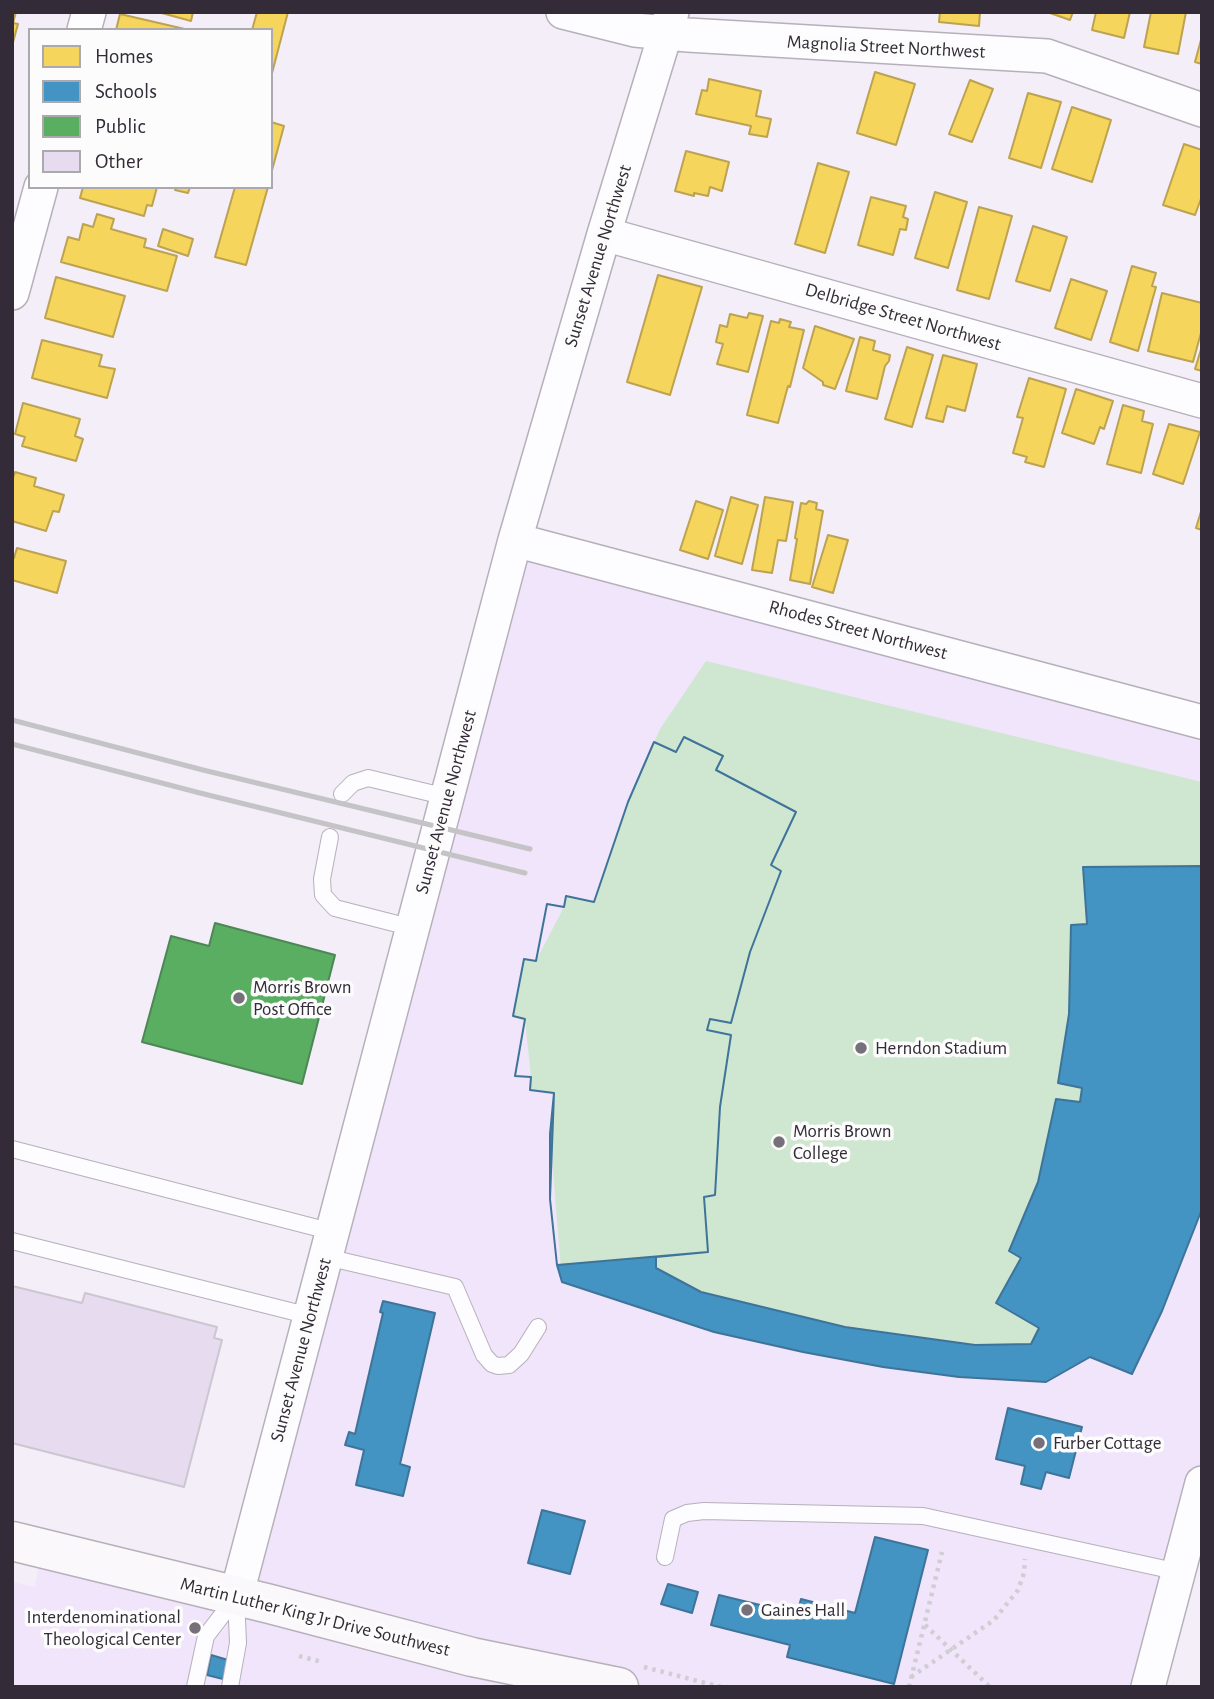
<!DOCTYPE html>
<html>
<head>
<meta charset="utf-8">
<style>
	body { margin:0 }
	#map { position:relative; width:1214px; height:1699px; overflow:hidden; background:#f3eef8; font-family:"Alegreya Sans",sans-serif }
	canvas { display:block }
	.frame { position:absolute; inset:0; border:14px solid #332c38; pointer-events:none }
	.legend { position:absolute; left:28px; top:28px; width:245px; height:161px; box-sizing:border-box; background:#fbfcfb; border:2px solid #aba9ad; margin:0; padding:9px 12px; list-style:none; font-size:21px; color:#332c38 }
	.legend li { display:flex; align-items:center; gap:14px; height:35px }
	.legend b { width:35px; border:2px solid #aba9ad }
</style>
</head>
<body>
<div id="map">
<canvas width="1214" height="1699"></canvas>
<div class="frame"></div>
<ul class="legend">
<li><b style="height:19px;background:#f6d55c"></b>Homes</li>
<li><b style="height:19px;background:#4393c3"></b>Schools</li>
<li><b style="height:19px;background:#5aae61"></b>Public</li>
<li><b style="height:19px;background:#e6dbef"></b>Other</li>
</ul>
</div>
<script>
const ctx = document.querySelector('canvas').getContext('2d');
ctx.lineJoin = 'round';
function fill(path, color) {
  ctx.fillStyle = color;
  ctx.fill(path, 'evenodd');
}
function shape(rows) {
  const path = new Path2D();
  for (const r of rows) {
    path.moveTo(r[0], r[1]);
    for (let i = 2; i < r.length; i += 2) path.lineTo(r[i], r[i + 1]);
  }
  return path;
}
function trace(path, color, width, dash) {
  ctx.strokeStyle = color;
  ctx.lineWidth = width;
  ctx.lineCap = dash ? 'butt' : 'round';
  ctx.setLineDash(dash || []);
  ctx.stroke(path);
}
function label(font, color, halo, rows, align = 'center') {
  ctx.font = font + ' "Alegreya Sans",sans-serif';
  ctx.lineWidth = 7;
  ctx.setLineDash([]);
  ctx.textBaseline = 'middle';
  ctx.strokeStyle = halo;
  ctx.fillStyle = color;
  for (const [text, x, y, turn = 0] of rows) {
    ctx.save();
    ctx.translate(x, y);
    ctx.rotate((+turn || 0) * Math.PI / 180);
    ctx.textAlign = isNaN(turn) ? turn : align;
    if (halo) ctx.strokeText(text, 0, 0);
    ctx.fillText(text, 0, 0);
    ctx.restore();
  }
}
fill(shape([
	[515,540,1202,722,1202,1482,1148,1687,12,1687,12,1582,35,1587,42,1548,236,1596]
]), '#f0e5fa');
fill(shape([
	[706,661,1202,782,1202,1209,1163,1311,1132,1374,1090,1357,1046,1382,959,1377,883,1367,803,1352,714,1332,562,1282,550,1134,554,1094,530,1090,531,1077,525,1020,513,1016,524,959,536,961,564,907,566,896,594,902,628,802,660,729]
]), '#cfe6d0');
const homes = shape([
	[12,12,16,12,13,23,18,24,12,46,12,12],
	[158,12,193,12,191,21,158,12],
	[257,12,288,12,271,77,271,30,252,30,257,12],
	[940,12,980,12,979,26,939,22,940,12],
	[1047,12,1073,12,1070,20,1047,12],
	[1096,12,1130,12,1124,38,1092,30,1096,12],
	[1151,12,1186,12,1178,54,1144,47,1151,12],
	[120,14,189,30,116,30,120,14],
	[1202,36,1202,64,1195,62,1202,36],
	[875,72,915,84,896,145,857,133,875,72],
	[709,79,761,91,756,116,771,119,767,137,749,134,751,126,696,114,702,90,707,91,709,79],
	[970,80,993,89,972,142,949,134,970,80],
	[1028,93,1061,102,1041,168,1009,158,1028,93],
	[1072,107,1111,120,1092,182,1052,169,1072,107],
	[271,122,284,126,271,174,271,122],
	[1184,144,1202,150,1202,196,1195,215,1163,205,1184,144],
	[686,151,729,162,722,191,710,187,708,196,694,193,694,196,675,191,686,151],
	[818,163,849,172,825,253,795,244,818,163],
	[83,187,157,187,152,206,147,205,144,216,80,198,83,187],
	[176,187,190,187,188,193,175,190,176,187],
	[235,187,268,187,246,265,215,257,235,187],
	[935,192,967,202,948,268,915,258,935,192],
	[871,197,906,206,903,217,908,219,906,230,900,229,893,255,858,245,871,197],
	[979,207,1012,216,989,299,957,290,979,207],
	[97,214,114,219,111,229,146,239,144,247,177,256,167,291,61,262,68,237,79,240,83,224,93,227,97,214],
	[1033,226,1067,237,1050,291,1016,281,1033,226],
	[163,229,193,239,188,256,158,246,163,229],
	[1132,266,1156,273,1152,286,1156,287,1138,351,1110,342,1132,266],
	[658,275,702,287,670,395,627,382,658,275],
	[56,277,125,296,113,337,45,318,56,277],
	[1071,279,1107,291,1091,340,1055,328,1071,279],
	[1162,293,1202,303,1202,329,1193,362,1148,351,1162,293],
	[749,313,763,316,748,372,717,364,723,344,716,342,720,325,727,327,730,314,747,318,749,313],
	[780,319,791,322,789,327,804,330,790,387,788,386,778,423,747,415,771,321,779,323,780,319],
	[815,326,854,339,835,389,823,385,823,382,803,368,815,326],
	[860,337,875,341,873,350,890,355,889,361,885,366,877,399,846,391,860,337],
	[42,340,102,355,99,366,115,369,107,398,32,378,42,340],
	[1202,346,1202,371,1195,369,1202,346],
	[907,347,933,355,912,427,885,419,907,347],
	[943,355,977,364,965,411,947,406,943,422,926,418,943,355],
	[1029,378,1066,389,1044,467,1025,462,1027,457,1013,453,1023,418,1017,417,1029,378],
	[1076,389,1113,401,1104,429,1100,427,1094,444,1062,433,1076,389],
	[23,403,80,419,75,436,83,439,76,461,22,446,25,437,15,434,23,403],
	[1123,405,1144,411,1142,421,1153,424,1141,473,1107,464,1123,405],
	[1169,424,1200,432,1183,484,1153,474,1169,424],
	[15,472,36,478,34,486,64,495,59,512,53,511,46,531,12,521,12,481,15,472],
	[731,497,758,505,742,564,715,556,731,497],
	[765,497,793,502,786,541,778,540,772,573,752,570,765,497],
	[696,501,723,510,708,559,680,550,696,501],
	[809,501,817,503,816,509,823,511,810,584,790,580,797,539,795,538,801,503,806,504,809,501],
	[1202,508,1202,530,1196,528,1202,508],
	[828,535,848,540,833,593,812,587,828,535],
	[17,548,66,561,57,593,12,580,12,557,14,558,17,548]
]);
fill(homes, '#f6d55c');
trace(homes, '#bca251', 2);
const schools = shape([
	[684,737,723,756,716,770,796,812,771,865,781,871,750,952,731,1023,710,1019,707,1030,731,1035,720,1107,715,1195,704,1197,708,1252,557,1265,550,1199,554,1093,530,1090,531,1077,515,1076,525,1019,513,1016,524,959,536,961,547,904,564,907,566,896,594,902,628,802,654,742,676,752,684,737],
	[684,737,723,756,716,770,796,812,771,865,781,871,750,952,731,1023,710,1019,707,1030,731,1035,720,1107,715,1195,704,1197,708,1252,656,1257,656,1268,701,1292,845,1327,975,1345,1031,1344,1039,1328,996,1303,1021,1258,1009,1251,1038,1182,1056,1099,1080,1102,1082,1088,1058,1083,1069,1014,1071,925,1087,924,1083,867,1202,866,1202,1209,1162,1311,1132,1374,1090,1357,1046,1382,959,1377,883,1367,803,1352,714,1332,562,1282,557,1265,550,1199,550,1134,554,1093,530,1090,531,1077,515,1076,525,1019,513,1016,524,959,536,961,547,904,564,907,566,896,594,902,628,802,654,742,676,752,684,737],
	[383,1301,435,1313,400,1464,410,1467,403,1496,356,1485,364,1450,345,1445,349,1432,355,1434,383,1313,380,1312,383,1301],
	[1008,1408,1082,1427,1069,1478,1046,1472,1041,1489,1021,1484,1025,1466,996,1459,1008,1408],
	[542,1510,585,1521,570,1574,528,1563,542,1510],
	[875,1537,928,1550,894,1684,787,1657,790,1645,711,1625,719,1595,797,1614,801,1599,855,1613,875,1537],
	[668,1584,698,1592,692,1613,661,1604,668,1584],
	[211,1655,228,1660,223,1679,207,1675,211,1655]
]);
fill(schools, '#4393c3');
trace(schools, '#3e7499', 2);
const public = shape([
	[215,923,335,955,302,1084,142,1042,171,936,209,946,215,923]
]);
fill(public, '#5aae61');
trace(public, '#4e8755', 2);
const building = shape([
	[12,1286,82,1303,85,1293,217,1327,214,1338,222,1340,184,1487,12,1443,12,1286]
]);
fill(building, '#e6dbef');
trace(building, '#ccc6d0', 2);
const service = shape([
	[342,794,353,783,368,778,447,797],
	[330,837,322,879,323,895,335,908,413,928],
	[12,1149,333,1232],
	[12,1241,310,1316],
	[326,1257,455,1287,484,1355,492,1364,498,1366,509,1365,521,1354,538,1327],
	[665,1557,673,1519,687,1513,704,1511,923,1516,1179,1572],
	[195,1687,206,1636,236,1597],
	[230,1687,238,1643,236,1597]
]);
const minor = shape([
	[563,12,635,30,688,35,1047,56,1202,110],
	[84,30,89,12],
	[604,234,1202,401],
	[12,293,41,187],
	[515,540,1202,722],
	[236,1597,515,540,604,234,672,12],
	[1148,1687,1202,1483]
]);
const secondary = shape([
	[12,1541,270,1604,472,1657,619,1687]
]);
trace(service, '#b6b0ba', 18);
trace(minor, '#b6b0ba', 36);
trace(secondary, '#b6b0ba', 41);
trace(shape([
	[925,1625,990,1687],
	[299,1656,322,1662],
	[644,1667,721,1687],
	[911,1677,994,1620,1018,1590,1024,1573,1025,1559],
	[909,1687,942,1552]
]), '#d0ced3', 4.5, [3.5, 5]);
trace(service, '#fdfcfe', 16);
trace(minor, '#fdfcfe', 33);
trace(secondary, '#faf8fb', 38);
trace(shape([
	[12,720,203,770,530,849],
	[12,744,200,793,525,873]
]), '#c4c3c5', 5);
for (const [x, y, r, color] of [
	[239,998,7,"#76707b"],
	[861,1048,7,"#76707b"],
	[779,1142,7,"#76707b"],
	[1039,1443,7,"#76707b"],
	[747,1610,7,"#76707b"],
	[195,1628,7,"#76707b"]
]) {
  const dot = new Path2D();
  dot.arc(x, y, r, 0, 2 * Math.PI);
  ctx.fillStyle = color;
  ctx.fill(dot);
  trace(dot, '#fbfcfb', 2.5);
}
label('19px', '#332c38', '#fbfcfb', [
	["Magnolia Street Northwest",886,47,3],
	["Sunset Avenue Northwest",598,256,-73],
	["Delbridge Street Northwest",903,317,16],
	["Rhodes Street Northwest",858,630,15],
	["Sunset Avenue Northwest",446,802,-75],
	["Sunset Avenue Northwest",301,1350,-75],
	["Martin Luther King Jr Drive Southwest",315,1617,14]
]);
label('19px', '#332c38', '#fbfcfb', [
	["Morris Brown",253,987],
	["Post Office",253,1009],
	["Herndon Stadium",875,1048],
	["Morris Brown",793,1131],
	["College",793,1153],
	["Furber Cottage",1053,1443],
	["Gaines Hall",761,1610],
	["Interdenominational",181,1617,"right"],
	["Theological Center",181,1639,"right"]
], 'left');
</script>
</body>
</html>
